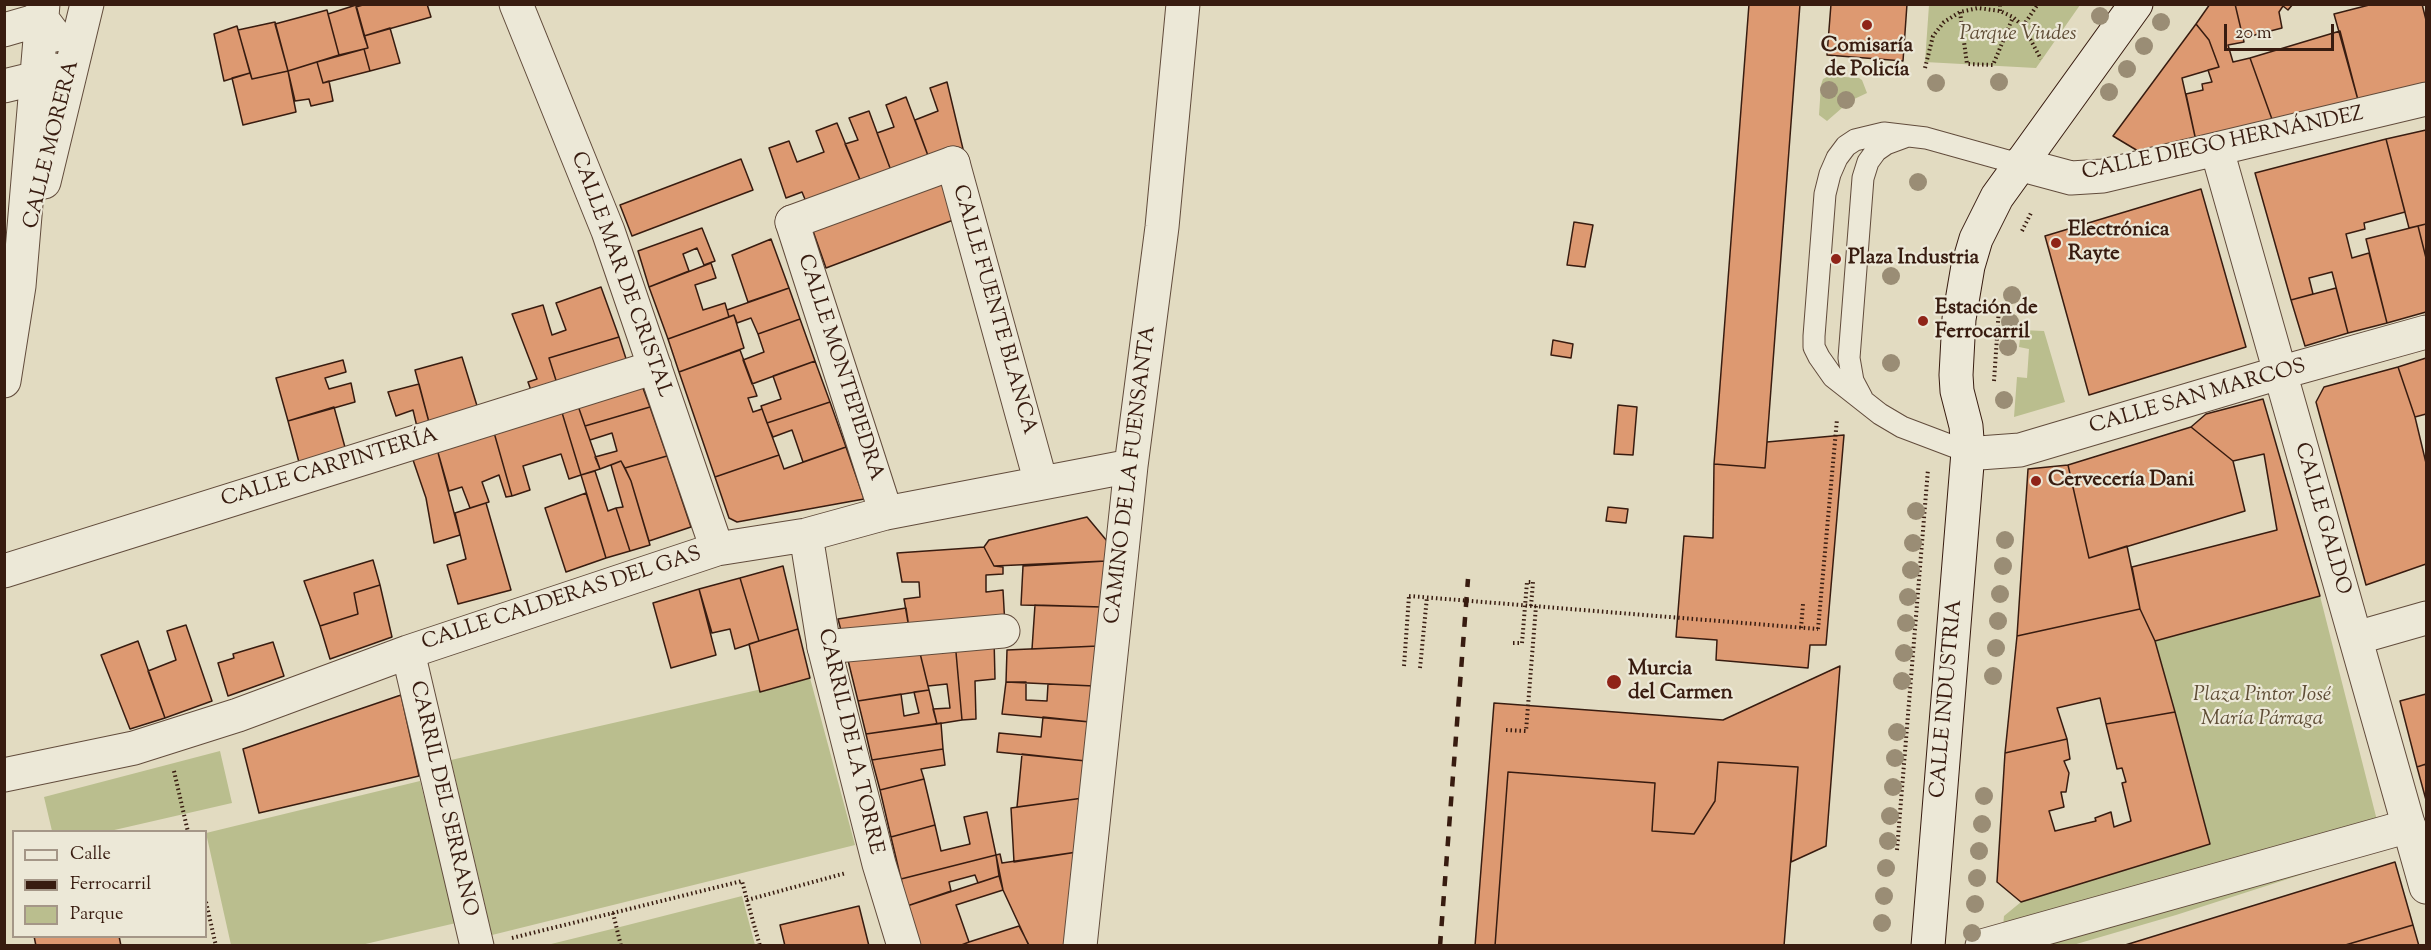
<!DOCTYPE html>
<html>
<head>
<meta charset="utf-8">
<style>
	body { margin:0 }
	#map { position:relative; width:2431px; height:950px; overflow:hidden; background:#e2dbc1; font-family:"Sorts Mill Goudy",serif }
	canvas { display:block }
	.frame { position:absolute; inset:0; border:6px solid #381c10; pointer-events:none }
	.legend { position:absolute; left:12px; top:830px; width:195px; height:108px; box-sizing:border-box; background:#ece8d7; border:2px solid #a49687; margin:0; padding:8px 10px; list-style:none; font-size:18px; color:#381c10 }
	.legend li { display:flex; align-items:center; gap:12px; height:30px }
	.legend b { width:30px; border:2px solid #a49687 }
	.scale { position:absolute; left:2224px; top:24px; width:110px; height:27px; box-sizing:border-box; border:3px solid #381c10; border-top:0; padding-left:8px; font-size:18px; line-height:21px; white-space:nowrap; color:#381c10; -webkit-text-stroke:4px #ece8d7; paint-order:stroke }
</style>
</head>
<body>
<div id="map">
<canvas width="2431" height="950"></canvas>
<div class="frame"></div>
<ul class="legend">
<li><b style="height:8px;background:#ece8d7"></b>Calle</li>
<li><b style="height:8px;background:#381c10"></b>Ferrocarril</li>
<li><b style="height:16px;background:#babe8e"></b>Parque</li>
</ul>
<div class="scale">20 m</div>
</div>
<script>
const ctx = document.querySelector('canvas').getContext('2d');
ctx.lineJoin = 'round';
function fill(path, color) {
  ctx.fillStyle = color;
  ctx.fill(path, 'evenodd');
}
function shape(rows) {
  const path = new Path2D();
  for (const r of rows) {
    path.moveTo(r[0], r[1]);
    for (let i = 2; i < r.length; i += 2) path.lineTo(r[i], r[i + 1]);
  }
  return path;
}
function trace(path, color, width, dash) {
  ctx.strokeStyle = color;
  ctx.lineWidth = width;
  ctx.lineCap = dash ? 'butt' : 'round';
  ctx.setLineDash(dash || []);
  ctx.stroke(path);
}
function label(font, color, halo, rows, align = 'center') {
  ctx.font = font + ' "Sorts Mill Goudy",serif';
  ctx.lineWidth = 4.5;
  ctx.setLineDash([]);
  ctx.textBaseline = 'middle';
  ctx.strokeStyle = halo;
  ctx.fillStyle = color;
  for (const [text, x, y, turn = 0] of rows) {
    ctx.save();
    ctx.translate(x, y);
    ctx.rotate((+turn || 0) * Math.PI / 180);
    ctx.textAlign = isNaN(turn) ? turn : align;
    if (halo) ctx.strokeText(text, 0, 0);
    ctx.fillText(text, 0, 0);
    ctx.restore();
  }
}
fill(shape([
	[1929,5,1929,4,2080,5,2036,68,1925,62],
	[1829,76,1859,78,1862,80,1867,93,1850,101,1827,121,1819,115,1821,85,1823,79],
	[2021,330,2044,331,2065,402,2014,417,2017,377,2027,378,2029,349,2019,347],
	[2320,596,2384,848,2176,915,2073,945,2001,946,2004,916,2021,902,2210,844,2155,641],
	[810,678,855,845,492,935,451,760],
	[220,751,232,803,110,831,52,831,44,797],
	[420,781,456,923,361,945,231,945,206,833],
	[742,896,755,945,547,945,616,928]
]), '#babe8e');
const building = shape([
	[366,4,427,4,431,17,364,36,356,7,366,4],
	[1749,4,1800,4,1765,468,1714,464,1749,4],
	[1831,4,1907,4,1903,61,1827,55,1831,4],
	[2210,4,2235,4,2244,42,2228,45,2233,62,2250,58,2273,122,2196,141,2186,94,2203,90,2202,84,2212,82,2208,70,2219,67,2209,40,2196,24,2210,4],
	[2235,4,2293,4,2288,10,2283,6,2279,12,2282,28,2243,38,2235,4],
	[2373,4,2422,4,2426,20,2426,83,2358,100,2334,14,2373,4],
	[356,5,368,48,339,55,328,14,356,5],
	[327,10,339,55,288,71,275,24,327,10],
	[275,22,288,71,252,79,238,30,275,22],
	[2196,24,2209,40,2219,67,2182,78,2196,141,2143,154,2113,136,2196,24],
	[237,26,250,73,224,81,214,34,237,26],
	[390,28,400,63,370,71,364,49,368,48,364,36,390,28],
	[2340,31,2358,100,2273,122,2250,58,2340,31],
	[364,49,370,71,323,83,317,62,364,49],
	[317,62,323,83,329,81,333,101,311,106,309,99,295,101,288,71,317,62],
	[288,71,296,112,243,125,232,78,250,73,252,79,288,71],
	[947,82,963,149,930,161,915,120,938,111,930,88,947,82],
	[906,97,930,161,893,176,877,133,894,127,886,105,906,97],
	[869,111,893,176,863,187,845,144,858,140,849,118,869,111],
	[837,123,863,187,809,209,802,192,786,198,769,148,789,141,797,162,824,152,816,131,837,123],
	[2426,130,2426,224,2409,228,2386,139,2426,130],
	[2386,139,2405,212,2364,223,2365,229,2346,234,2352,258,2369,253,2387,323,2348,333,2332,272,2309,278,2313,294,2291,300,2255,173,2386,139],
	[741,159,753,190,632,236,620,205,741,159],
	[946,181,956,219,826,268,813,231,946,181],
	[2201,189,2246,347,2089,395,2045,236,2201,189],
	[1574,222,1593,225,1585,267,1567,265,1574,222],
	[2426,224,2426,258,2418,226,2426,224],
	[2418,226,2426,258,2426,312,2387,323,2366,239,2418,226],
	[702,228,715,261,704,265,697,248,683,254,689,271,649,287,638,251,702,228],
	[771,239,789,288,748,302,732,255,771,239],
	[711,263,716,278,695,285,703,310,725,303,729,317,668,339,649,287,711,263],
	[601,287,619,337,549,358,559,390,534,399,528,382,537,379,512,314,543,305,552,335,566,330,556,303,601,287],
	[789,288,800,319,758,334,751,318,737,323,734,315,729,317,727,310,789,288],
	[2336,288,2348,333,2305,346,2291,300,2336,288],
	[734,315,744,348,679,372,668,339,734,315],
	[800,319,815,361,752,384,743,360,764,352,758,334,800,319],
	[619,337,629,368,559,390,549,358,619,337],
	[1553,340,1573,344,1571,358,1551,355,1553,340],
	[740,350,757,396,748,398,753,412,762,409,779,455,715,477,679,372,740,350],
	[462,357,478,409,430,426,415,370,462,357],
	[2426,358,2426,414,2415,417,2398,367,2426,358],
	[343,360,346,372,325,378,329,389,351,383,355,402,288,421,276,378,343,360],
	[815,361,830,402,767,423,761,406,781,399,773,376,815,361],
	[2398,367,2415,417,2426,463,2426,564,2366,585,2316,402,2324,387,2398,367],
	[640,380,650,407,585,426,576,400,640,380],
	[419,384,430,426,418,431,413,410,396,416,388,392,419,384],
	[2263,399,2320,596,2155,641,2140,609,2132,567,2277,530,2264,454,2233,461,2191,427,2206,414,2263,399],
	[576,400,600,469,581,475,560,406,576,400],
	[830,402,846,447,803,462,792,430,773,437,767,423,830,402],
	[1618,405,1637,407,1633,455,1614,454,1618,405],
	[560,406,581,475,569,479,561,454,523,466,530,490,512,496,493,429,560,406],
	[334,407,346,451,300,466,288,421,334,407],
	[650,407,667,456,625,468,621,461,600,469,595,457,617,451,612,433,590,440,585,426,650,407],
	[2191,427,2233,461,2245,511,2089,558,2068,465,2191,427],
	[493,429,512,496,506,497,499,475,482,482,489,502,470,508,462,487,449,491,437,449,493,429],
	[1844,435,1826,645,1810,645,1808,668,1716,660,1717,640,1676,637,1684,536,1713,538,1714,464,1765,468,1767,442,1844,435],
	[846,447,864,499,737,522,729,518,715,477,779,455,784,469,846,447],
	[437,449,460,535,434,543,426,498,412,457,437,449],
	[667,456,691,527,649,541,631,481,625,468,667,456],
	[621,461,631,481,650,545,630,551,616,508,623,507,611,465,621,461],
	[2068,465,2089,558,2127,546,2140,609,2017,636,2028,469,2068,465],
	[595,471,608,511,616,508,630,551,606,558,581,475,595,471],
	[586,493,606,558,566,572,545,508,586,493],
	[486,503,511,590,458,604,447,565,466,559,455,513,486,503],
	[1608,507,1628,509,1626,523,1606,521,1608,507],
	[1087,517,1107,541,1106,561,994,566,984,547,989,540,1087,517],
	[984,547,994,566,1003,567,1003,574,986,575,986,592,1003,590,1005,626,910,634,904,599,920,597,919,582,902,582,897,553,984,547],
	[373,560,380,585,354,593,358,614,320,626,304,581,373,560],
	[1106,561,1102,607,1021,605,1023,566,1106,561],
	[783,566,798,629,759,641,740,578,783,566],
	[740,578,759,641,735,649,730,629,712,633,699,589,740,578],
	[380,585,392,637,330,659,320,626,358,614,354,593,380,585],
	[699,589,716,655,671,668,653,603,699,589],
	[1035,605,1102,607,1098,646,1032,649,1035,605],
	[906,608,910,634,843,638,838,619,906,608],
	[2140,609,2155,641,2175,712,2106,724,2100,698,2057,708,2067,739,2005,753,2017,636,2140,609],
	[186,625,212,701,165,718,148,671,176,660,167,631,186,625],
	[798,629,810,678,760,692,749,644,798,629],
	[994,638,995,679,975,681,976,719,962,720,955,641,994,638],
	[138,641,165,718,130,729,101,655,138,641],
	[955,641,962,720,937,724,933,709,950,708,947,684,928,686,918,645,955,641],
	[273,642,284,676,228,696,218,663,234,658,233,654,273,642],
	[918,645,929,690,858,701,846,652,918,645],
	[1098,646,1094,686,1006,682,1007,650,1098,646],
	[1840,666,1826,846,1791,862,1798,767,1718,762,1715,801,1694,834,1652,831,1655,783,1508,772,1495,946,1475,946,1494,703,1723,720,1840,666],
	[1006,682,1026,682,1026,700,1047,701,1048,684,1094,686,1090,722,1002,714,1006,682],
	[929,690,937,724,866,734,858,701,901,694,904,716,919,713,914,692,929,690],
	[2426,694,2426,764,2417,767,2400,701,2426,694],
	[401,695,419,776,259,813,243,749,401,695],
	[2175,712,2210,844,2021,902,1997,882,2005,753,2067,739,2070,759,2064,761,2069,773,2066,792,2061,792,2064,807,2049,811,2055,831,2096,821,2095,818,2111,812,2114,827,2131,821,2122,783,2126,782,2122,768,2117,769,2106,724,2175,712],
	[1043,717,1090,722,1086,761,997,752,999,733,1041,737,1043,717],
	[941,723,943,749,872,760,866,734,941,723],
	[943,749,945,765,921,769,924,779,880,790,872,760,943,749],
	[1022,754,1086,761,1083,798,1017,807,1022,754],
	[1718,762,1798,767,1784,946,1495,946,1508,772,1655,783,1652,831,1694,834,1715,801,1718,762],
	[2426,764,2426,800,2417,767,2426,764],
	[924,779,935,825,891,837,880,790,924,779],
	[1083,798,1077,852,1014,862,1011,808,1083,798],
	[987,812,996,855,901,879,891,837,935,825,941,851,970,844,964,817,987,812],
	[1077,852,1069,946,1029,946,1003,890,996,855,1000,854,1002,863,1077,852],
	[996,855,999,876,978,883,975,875,949,882,951,891,907,906,901,879,996,855],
	[2395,862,2413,925,2342,946,2122,946,2395,862],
	[999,876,1003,890,956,905,969,942,959,946,920,946,907,906,999,876],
	[859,906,869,946,785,946,780,925,859,906],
	[2413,925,2419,946,2342,946,2413,925],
	[1019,926,1029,945,959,946,969,942,1019,926],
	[34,936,119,936,121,946,36,946,34,936]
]);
fill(building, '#dd9971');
trace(building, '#381c10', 1.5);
const service = shape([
	[1862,398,1853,381,1849,358,1863,178,1868,162,1876,151,1886,144,1905,137],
	[1968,452,1902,427,1880,414,1833,377,1819,357,1814,347,1814,336,1825,194,1830,174,1837,158,1846,146,1855,140,1884,133,1926,138,2019,164]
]);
const pedestrian = shape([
	[792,222,953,163],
	[2356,638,2426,618],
	[824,647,1003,631],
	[1982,946,2409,826]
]);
const minor = shape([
	[516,4,608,231,717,549],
	[4,30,42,19,54,35],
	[4,86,37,78,54,70],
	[2217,150,2426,887],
	[953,163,1041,483],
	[2019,164,2071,178,2103,176,2426,99],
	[44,182,87,4],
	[792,222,886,513],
	[4,381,19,286,43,4],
	[1968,452,1979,453,2020,450,2279,373,2426,332],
	[806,535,824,647,879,864,904,946],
	[4,571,655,367],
	[408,652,477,946],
	[4,775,134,748,238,715,408,652,717,549,806,535,886,513,1131,466],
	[1080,946,1131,466,1162,227,1183,4]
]);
const secondary = shape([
	[1928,946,1968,452,1966,426,1957,391,1956,375,1959,319,1968,266,1976,239,1997,197,2136,4]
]);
trace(service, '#624c3c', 23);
trace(pedestrian, '#624c3c', 35);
trace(minor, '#624c3c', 35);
trace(secondary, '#381c10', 35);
trace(shape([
	[2000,11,2000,4],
	[1960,12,1967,64,1993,65,2013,17],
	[2023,26,2038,4],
	[1925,68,1933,36,1944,22,1960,12,1978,8,2000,11,2013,17,2023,26,2041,59],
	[2022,231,2031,213],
	[1994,381,1999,308],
	[1531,606,1533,582],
	[1801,628,1803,604],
	[1818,629,1837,419],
	[1513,643,1522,643,1527,582,1533,582],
	[1404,666,1409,596],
	[1420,668,1427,597],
	[1506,730,1526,731,1536,606],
	[174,771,188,832],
	[1897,850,1928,469],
	[747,900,760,946],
	[206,902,216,946],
	[613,913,621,946],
	[512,938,742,881,747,900,846,873]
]), '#381c10', 4, [1.5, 3]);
trace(service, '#ece8d7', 21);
trace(pedestrian, '#ece8d7', 33);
trace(minor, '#ece8d7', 33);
trace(secondary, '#ece8d7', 33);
trace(shape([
	[1440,946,1468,579]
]), '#381c10', 4.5, [10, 10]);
trace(shape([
	[1409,596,1818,629]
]), '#381c10', 4, [1.5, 3]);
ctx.fillStyle = '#9a8d75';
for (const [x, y] of [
	[2100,16],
	[2161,22],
	[2144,46],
	[2127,69],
	[1999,82],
	[1936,83],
	[1829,90],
	[2109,92],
	[1846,100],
	[1918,182],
	[1891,276],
	[2012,295],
	[2010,322],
	[2008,347],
	[1891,363],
	[2004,400],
	[1916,511],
	[2005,540],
	[1913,543],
	[2003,566],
	[1911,570],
	[2000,594],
	[1908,597],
	[1998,621],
	[1906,623],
	[1996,648],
	[1904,653],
	[1993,676],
	[1902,681],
	[1897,732],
	[1895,758],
	[1893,787],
	[1984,796],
	[1890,816],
	[1982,824],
	[1888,841],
	[1979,851],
	[1886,868],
	[1977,878],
	[1884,896],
	[1975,904],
	[1882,923],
	[1972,933]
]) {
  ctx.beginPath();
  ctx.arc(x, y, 9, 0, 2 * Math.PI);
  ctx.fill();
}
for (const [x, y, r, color] of [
	[1867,25,6,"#8f2418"],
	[2056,243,6,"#8f2418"],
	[1836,259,6,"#8f2418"],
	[1923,321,6,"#8f2418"],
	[2036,481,6,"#8f2418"],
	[1614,682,8,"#8f2418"]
]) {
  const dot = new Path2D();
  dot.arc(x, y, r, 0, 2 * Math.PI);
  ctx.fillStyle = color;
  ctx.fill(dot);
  trace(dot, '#ece8d7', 2);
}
label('italic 21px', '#5f4d36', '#ece8d7', [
	["Parque Viudes",2018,35],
	["Plaza Pintor José",2262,696],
	["María Párraga",2262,720]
]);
label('bold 21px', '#381c10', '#ece8d7', [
	["Comisaría",1867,47,"center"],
	["de Policía",1867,71,"center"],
	["Electrónica",2068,231],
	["Rayte",2068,255],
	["Plaza Industria",1848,259],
	["Estación de",1935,309],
	["Ferrocarril",1935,333],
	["Cervecería Dani",2048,481],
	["Murcia",1628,670],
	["del Carmen",1628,694]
], 'left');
label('21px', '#381c10', '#ece8d7', [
	["CALLE MORERA",53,145,-76],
	["CALLE DIEGO HERNÁNDEZ",2223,145,-12],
	["CALLE MAR DE CRISTAL",620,275,70],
	["CALLE FUENTE BLANCA",993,310,74],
	["CALLE MONTEPIEDRA",839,368,72],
	["CALLE SAN MARCOS",2198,398,-16],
	["CALLE CARPINTERÍA",330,469,-17],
	["CAMINO DE LA FUENSANTA",1132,475,-83],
	["CALLE GALDO",2321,519,74],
	["CALLE CALDERAS DEL GAS",562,600,-18],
	["CALLE INDUSTRIA",1948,699,-85],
	["CARRIL DE LA TORRE",849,742,77],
	["CARRIL DEL SERRANO",442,799,77]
]);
</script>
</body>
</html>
